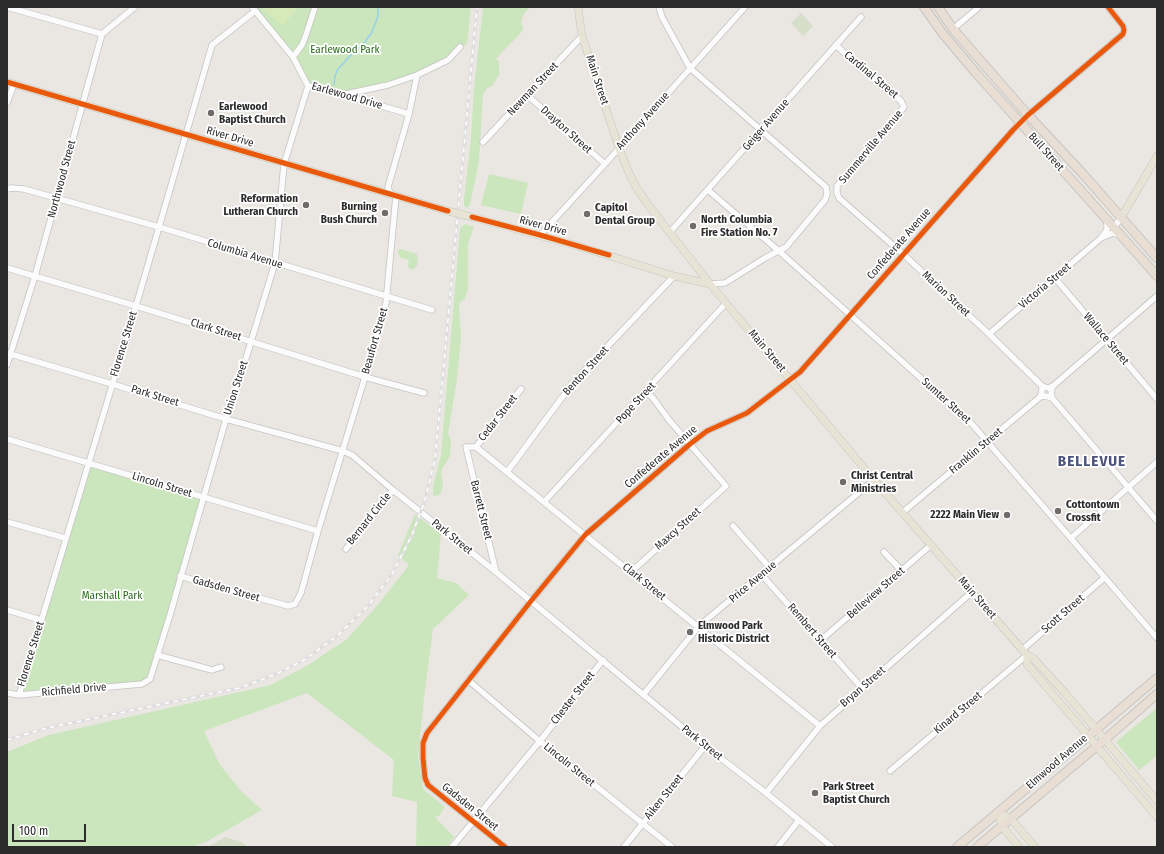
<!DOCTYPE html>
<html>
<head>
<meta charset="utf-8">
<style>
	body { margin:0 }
	#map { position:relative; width:1164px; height:854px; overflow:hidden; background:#eae7e2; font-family:"Fira Sans Condensed",sans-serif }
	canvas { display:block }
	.frame { position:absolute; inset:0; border:8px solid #2c2c2c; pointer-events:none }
	.scale { position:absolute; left:12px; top:824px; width:74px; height:18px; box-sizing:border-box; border:2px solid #2c2c2c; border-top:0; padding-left:5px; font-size:12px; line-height:14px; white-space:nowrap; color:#2c2c2c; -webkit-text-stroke:3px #fff; paint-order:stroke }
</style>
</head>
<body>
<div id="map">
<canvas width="1164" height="854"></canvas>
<div class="frame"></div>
<div class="scale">100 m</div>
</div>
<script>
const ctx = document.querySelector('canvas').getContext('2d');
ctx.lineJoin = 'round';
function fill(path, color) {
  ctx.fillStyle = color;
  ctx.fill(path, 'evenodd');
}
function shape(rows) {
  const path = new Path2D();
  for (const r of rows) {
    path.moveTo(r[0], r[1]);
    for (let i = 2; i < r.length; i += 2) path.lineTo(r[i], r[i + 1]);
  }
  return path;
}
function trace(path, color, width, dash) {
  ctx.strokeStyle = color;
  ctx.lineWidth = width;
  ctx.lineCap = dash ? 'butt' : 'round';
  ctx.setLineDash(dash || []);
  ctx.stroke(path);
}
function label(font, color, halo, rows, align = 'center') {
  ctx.font = font + ' "Fira Sans Condensed",sans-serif';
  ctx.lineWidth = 3.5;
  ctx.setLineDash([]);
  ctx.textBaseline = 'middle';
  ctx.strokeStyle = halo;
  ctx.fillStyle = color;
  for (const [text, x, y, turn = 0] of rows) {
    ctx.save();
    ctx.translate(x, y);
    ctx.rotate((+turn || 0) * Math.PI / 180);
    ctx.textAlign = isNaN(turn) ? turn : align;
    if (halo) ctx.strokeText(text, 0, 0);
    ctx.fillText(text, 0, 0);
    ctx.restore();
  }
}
fill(shape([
	[252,7,471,7,467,44,460,47,448,60,417,75,344,95,308,86,293,57],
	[483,7,531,7,525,12,521,21,523,29,520,34,503,51,496,59,499,62,499,75,492,86,487,88,483,94,479,161,470,205,466,208,464,206,464,199,471,139,474,88],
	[489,174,528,183,521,214,481,205],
	[465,224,474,227,468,244,468,288,465,299,460,302,459,308,461,336,457,379,448,434,451,440,450,456,441,471,443,486,440,495,433,496,433,486,441,455,460,228],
	[400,249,417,254,418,264,413,270,409,268,408,266,409,260,401,258,398,253,398,250],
	[89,463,203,497,170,616,146,683,19,695],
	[415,514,441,534,437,578,456,583,469,595,433,629,424,698,418,756,423,789,445,807,439,816,435,817,454,837,446,847,416,847,417,802,392,796,394,760,307,693,204,731,220,765,242,792,262,810,206,842,191,847,7,847,7,752,49,735,271,685,308,665,347,639,377,606,409,565,398,555],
	[1157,708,1157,756,1139,770,1116,742]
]), '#cbe5bc');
fill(shape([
	[801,13,813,26,803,36,791,23],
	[225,837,242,842,249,847,208,847]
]), '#d6deca');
fill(shape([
	[261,7,298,7,285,24,280,25]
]), '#d5e9b9');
trace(shape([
	[334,85,335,76,338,69,352,54,365,42,372,32,378,16,378,7]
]), '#97d2ea', 1.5);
const minor = shape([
	[7,7,102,34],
	[252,7,293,57,308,86,344,95,409,114],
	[659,7,662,17,690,68,826,187],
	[953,29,979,7],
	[836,45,859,67,901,101,904,107,900,112,837,186],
	[293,57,302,45,306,35,315,7],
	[346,94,388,85,417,75,448,60,460,47],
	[527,95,605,164],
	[7,103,14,84],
	[483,142,582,36],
	[837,186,837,193,839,198,903,254,989,334,1042,386,1048,388,1053,386],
	[7,189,11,188,24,189,159,227,432,310],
	[708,190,780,252,972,424,1157,638],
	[1114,227,1121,218],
	[670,232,861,17],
	[540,235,605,164,745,7],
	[1101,238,1107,230,1107,220],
	[7,268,136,306,365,377,424,393],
	[1055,278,1157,399],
	[710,284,725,283,765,258,786,247,825,200,827,194,826,187],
	[989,334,1101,238,1113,233,1120,235],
	[7,353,112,384,226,419,343,451,352,455,393,490,496,572,705,746,766,793,832,847],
	[7,365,35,276,102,34,135,7],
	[1040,397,1045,396,1052,398,1157,521],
	[1052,398,1051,391,1053,386,1157,296],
	[7,439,318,531],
	[476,447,521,389],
	[507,472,572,384,674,276],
	[544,502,726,303],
	[903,512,1040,397,1042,391,1042,386],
	[7,522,65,538],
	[733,526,770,568],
	[1071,538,1157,462],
	[346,549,393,490],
	[884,552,901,570],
	[496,572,466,447,476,447,820,726],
	[631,572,726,486,669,420,653,398,646,392],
	[762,575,862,688],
	[180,576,288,606,295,604,301,593,318,531,365,377,386,303,396,196,390,193,388,187,409,114,417,75],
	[7,610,41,620],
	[821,640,931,545],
	[1022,650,1104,578],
	[157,655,212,670,221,667],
	[468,680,542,743,672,847],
	[7,693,19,695,142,684,150,679,170,615,226,419,239,381,275,263,284,164,308,86],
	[19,695,136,306,212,45,255,11],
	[643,695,699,626,874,480],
	[890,771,1027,655],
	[766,793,820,726,972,592],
	[452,847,540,741,603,660],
	[505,847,428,785,425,778,423,758,423,743,427,733,531,601,585,535,690,444,707,431,747,413,800,372,1013,130,1028,115,1123,34,1124,30,1123,26,1108,7],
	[624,847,705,746],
	[778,847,799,820]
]);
const major = shape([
	[578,7,582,36,619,148,628,171,636,187,649,206,710,284,874,480,1027,655,1033,658,1065,693,1157,801],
	[7,82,448,211],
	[472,217,578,246,674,276,710,284],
	[1121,218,1157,156],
	[1027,655,1027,664,1157,817],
	[998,812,1011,819,1035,847],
	[998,812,1002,826,1019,847]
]);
const highway = shape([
	[924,7,943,34,976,73,1157,276],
	[938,7,953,29,1028,115,1083,174,1157,258],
	[957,847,1157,678],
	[977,847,1110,735,1157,694]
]);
trace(minor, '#c3c3c3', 7);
trace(major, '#c6c4c2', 8);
trace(highway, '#c6c4c2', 10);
trace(minor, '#fcfbfb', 5.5);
trace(major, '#e7e4d5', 7);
trace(highway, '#e9ded4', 8);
const rail = shape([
	[7,740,47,728,239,688,274,675,304,660,337,636,368,606,392,574,412,535,419,516,424,504,435,459,477,7]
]);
trace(rail, '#dededf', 3);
trace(rail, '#fff', 1.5, [4.5]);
const majorBridge = shape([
	[448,211,472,217]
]);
trace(majorBridge, '#c6c4c2', 8, []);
trace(majorBridge, '#e7e4d5', 7);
trace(shape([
	[7,82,448,211],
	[472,217,540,235,609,255],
	[505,847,428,785,425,778,423,758,423,743,427,733,531,601,585,535,690,444,707,431,747,413,800,372,1013,130,1028,115,1123,34,1124,30,1123,26,1108,7]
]), '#e8590c', 5);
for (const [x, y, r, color] of [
	[211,113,4,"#6e6d6c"],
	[306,205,4,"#6e6d6c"],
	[385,213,4,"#6e6d6c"],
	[587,214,4,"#6e6d6c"],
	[693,226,4,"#6e6d6c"],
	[843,482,4,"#6e6d6c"],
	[1058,511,4,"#6e6d6c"],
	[1007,515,4,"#6e6d6c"],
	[690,632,4,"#6e6d6c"],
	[815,793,4,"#6e6d6c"]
]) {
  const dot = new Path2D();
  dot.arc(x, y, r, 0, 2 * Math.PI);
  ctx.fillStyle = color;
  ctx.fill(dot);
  trace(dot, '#fff', 1.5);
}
label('11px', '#296a1b', '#fff', [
	["Earlewood Park",345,50],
	["Marshall Park",112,596]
]);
label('11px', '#2c2c2c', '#fff', [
	["Cardinal Street",871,75,40],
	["Main Street",597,80,72],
	["Newman Street",533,89,-47],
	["Earlewood Drive",347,96,16],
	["Anthony Avenue",643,121,-48],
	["Geiger Avenue",766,125,-49],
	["Drayton Street",566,130,42],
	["River Drive",230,137,16],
	["Summerville Avenue",871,147,-50],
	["Bull Street",1046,152,48],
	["Northwood Street",62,179,-75],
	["River Drive",543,226,15],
	["Confederate Avenue",899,244,-49],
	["Columbia Avenue",245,254,17],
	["Victoria Street",1045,286,-40],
	["Marion Street",946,294,43],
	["Clark Street",216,330,17],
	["Wallace Street",1106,339,50],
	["Beaufort Street",375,341,-74],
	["Florence Street",124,344,-73],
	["Main Street",767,351,50],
	["Benton Street",586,371,-48],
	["Union Street",236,388,-72],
	["Park Street",155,396,17],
	["Sumter Street",946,401,42],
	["Pope Street",636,403,-47],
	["Cedar Street",498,418,-52],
	["Franklin Street",976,451,-40],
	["Confederate Avenue",661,457,-40],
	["Lincoln Street",162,485,17],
	["Barrett Street",481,510,76],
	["Bernard Circle",369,519,-51],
	["Maxcy Street",678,529,-42],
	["Park Street",452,537,39],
	["Clark Street",644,582,39],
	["Price Avenue",753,582,-40],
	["Gadsden Street",226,589,16],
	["Belleview Street",876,593,-41],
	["Main Street",977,598,49],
	["Scott Street",1063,614,-41],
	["Rembert Street",812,631,49],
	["Florence Street",31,654,-73],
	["Bryan Street",863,687,-41],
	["Richfield Drive",74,690,-5],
	["Chester Street",573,698,-52],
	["Kinard Street",958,713,-40],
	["Park Street",702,743,39],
	["Elmwood Avenue",1057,762,-41],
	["Lincoln Street",569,765,39],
	["Aiken Street",664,797,-51],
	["Gadsden Street",470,807,39]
]);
label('bold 11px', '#2c2c2c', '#fff', [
	["Earlewood",219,107],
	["Baptist Church",219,120],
	["Reformation",298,199,"right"],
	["Lutheran Church",298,212,"right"],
	["Burning",377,207,"right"],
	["Bush Church",377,220,"right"],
	["Capitol",595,208],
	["Dental Group",595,221],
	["North Columbia",701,220],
	["Fire Station No. 7",701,233],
	["Christ Central",851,476],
	["Ministries",851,489],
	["Cottontown",1066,505],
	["Crossfit",1066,518],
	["2222 Main View",999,515,"right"],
	["Elmwood Park",698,626],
	["Historic District",698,639],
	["Park Street",823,787],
	["Baptist Church",823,800]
], 'left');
ctx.letterSpacing = '1px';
label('bold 15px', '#4c537d', '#fff', [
	["BELLEVUE",1092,462]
]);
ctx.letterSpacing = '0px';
</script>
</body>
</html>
